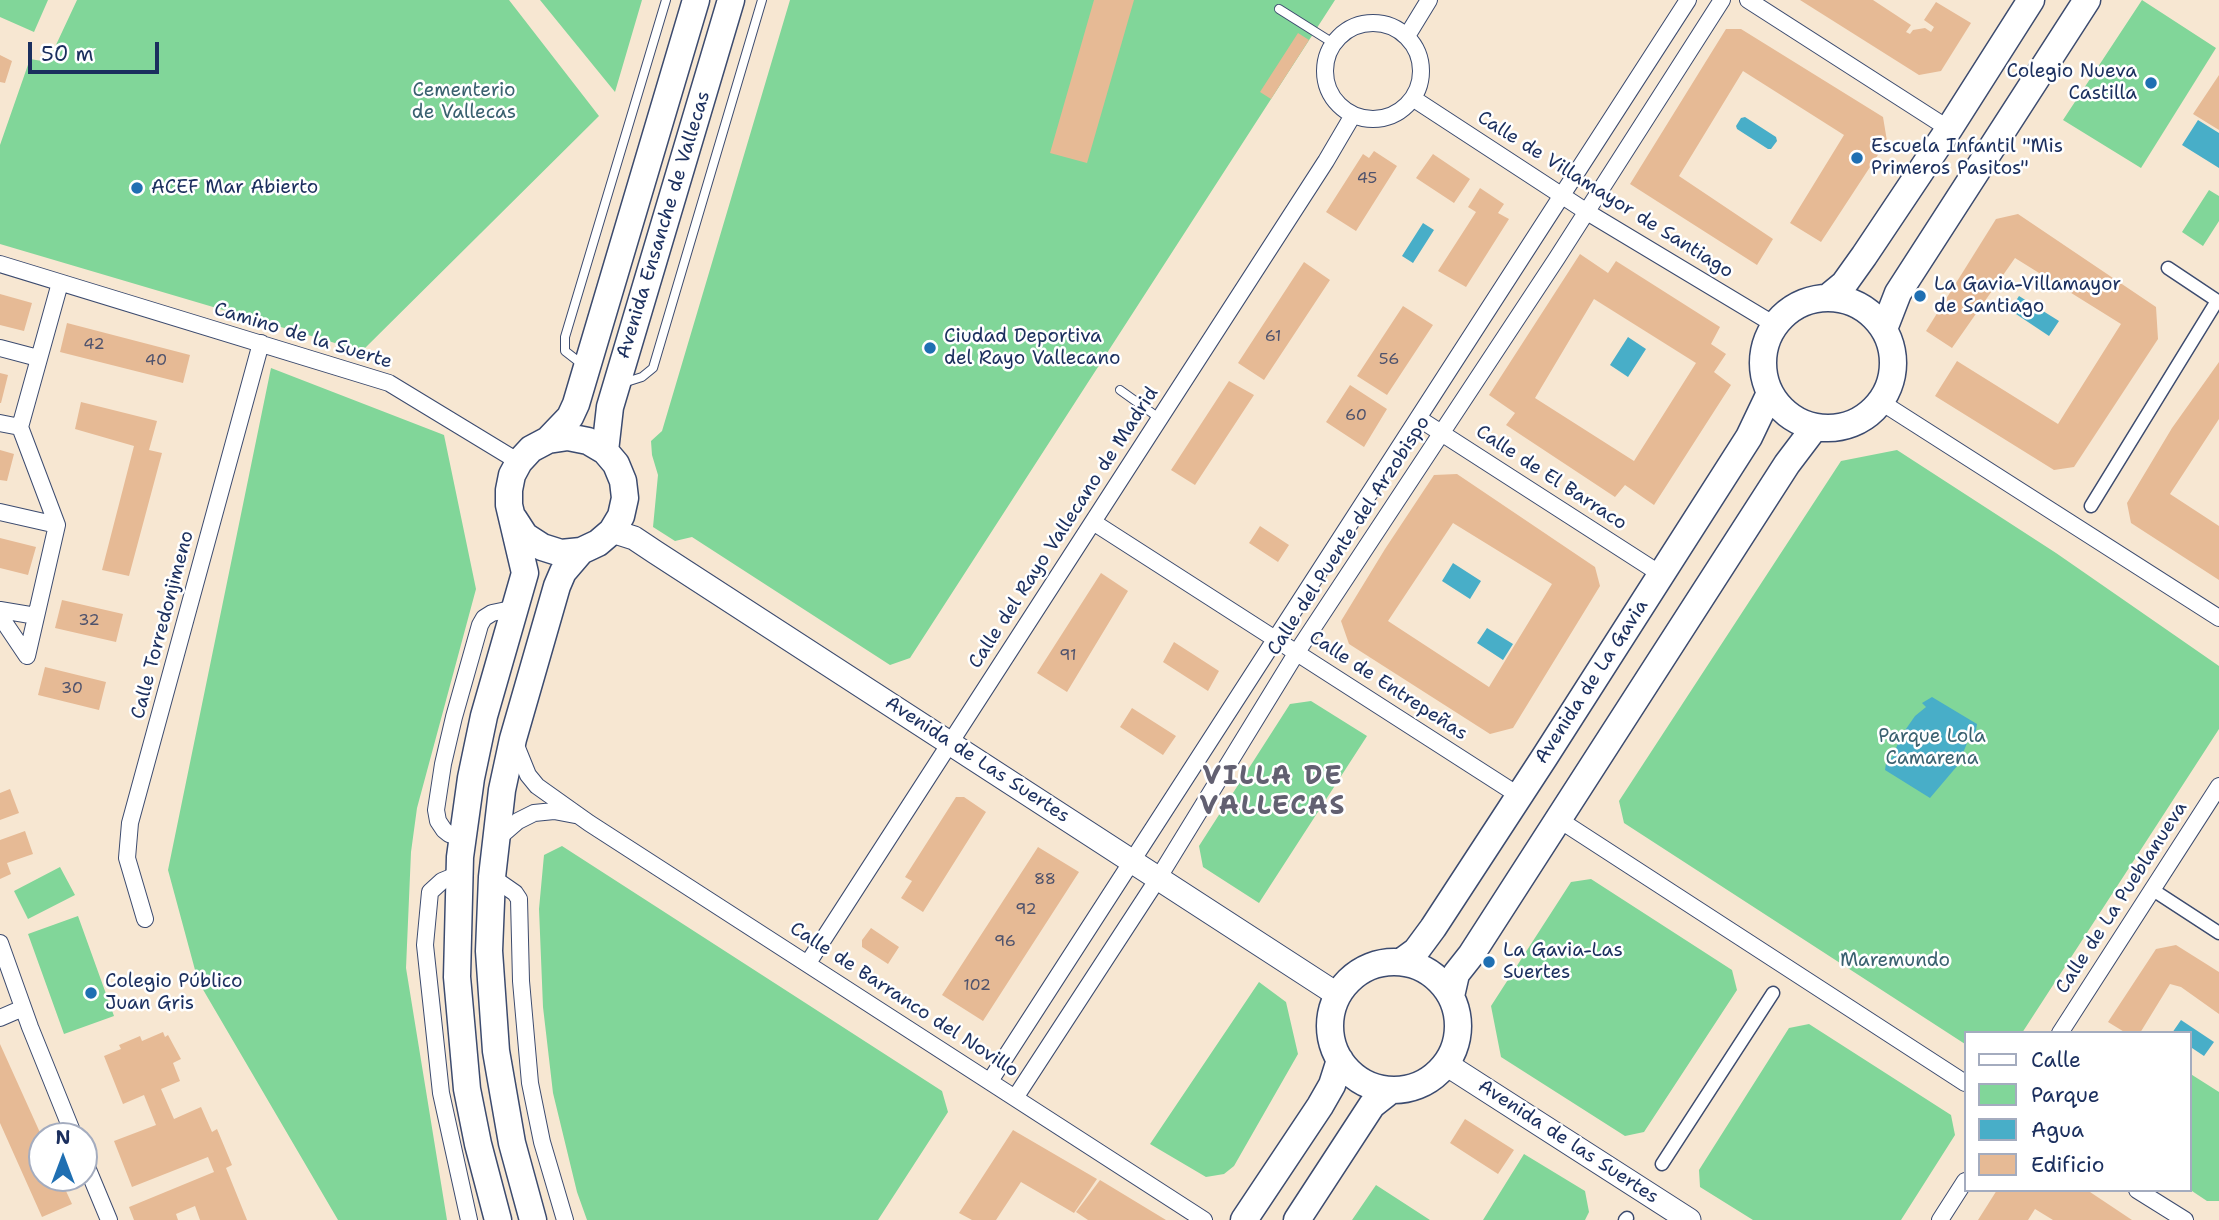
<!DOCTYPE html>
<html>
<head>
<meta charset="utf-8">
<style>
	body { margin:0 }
	#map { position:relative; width:2219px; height:1220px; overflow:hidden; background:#f7e7d2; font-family:"Shantell Sans",sans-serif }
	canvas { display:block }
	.legend { position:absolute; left:1964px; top:1031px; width:228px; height:161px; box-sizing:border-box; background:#fff; border:2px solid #a4acbf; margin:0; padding:9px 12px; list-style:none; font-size:21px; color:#1b2f5e }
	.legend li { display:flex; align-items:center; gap:14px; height:35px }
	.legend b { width:35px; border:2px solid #a4acbf }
	.north { position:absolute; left:28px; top:1122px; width:70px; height:70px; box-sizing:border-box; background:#fff; border:2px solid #a4acbf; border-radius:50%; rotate:0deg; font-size:19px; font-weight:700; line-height:28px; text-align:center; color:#1b2f5e }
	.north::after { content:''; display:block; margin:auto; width:24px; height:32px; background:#1f6fb2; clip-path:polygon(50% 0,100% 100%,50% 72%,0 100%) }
	.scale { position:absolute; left:28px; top:42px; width:131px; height:32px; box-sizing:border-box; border:4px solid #1b2f5e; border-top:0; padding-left:9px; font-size:21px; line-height:24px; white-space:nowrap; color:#1b2f5e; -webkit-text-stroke:5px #fff; paint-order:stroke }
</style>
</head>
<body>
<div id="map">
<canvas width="2219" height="1220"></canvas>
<ul class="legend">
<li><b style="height:9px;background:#fff"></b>Calle</li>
<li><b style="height:19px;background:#81d699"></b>Parque</li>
<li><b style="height:19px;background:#48aec8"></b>Agua</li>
<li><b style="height:19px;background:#e6ba95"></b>Edificio</li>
</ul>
<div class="north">N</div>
<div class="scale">50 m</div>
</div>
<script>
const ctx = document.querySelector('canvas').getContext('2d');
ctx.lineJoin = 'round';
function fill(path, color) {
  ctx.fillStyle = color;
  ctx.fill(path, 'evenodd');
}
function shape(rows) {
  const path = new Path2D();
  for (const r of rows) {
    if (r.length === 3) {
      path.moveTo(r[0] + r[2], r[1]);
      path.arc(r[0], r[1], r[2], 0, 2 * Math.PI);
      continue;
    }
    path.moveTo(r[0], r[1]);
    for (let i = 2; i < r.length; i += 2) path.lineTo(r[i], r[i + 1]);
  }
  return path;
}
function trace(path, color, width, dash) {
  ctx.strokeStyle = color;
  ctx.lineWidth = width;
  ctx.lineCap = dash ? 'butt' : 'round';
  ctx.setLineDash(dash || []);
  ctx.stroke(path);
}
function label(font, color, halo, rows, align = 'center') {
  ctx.font = font + ' "Shantell Sans",sans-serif';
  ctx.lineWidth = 5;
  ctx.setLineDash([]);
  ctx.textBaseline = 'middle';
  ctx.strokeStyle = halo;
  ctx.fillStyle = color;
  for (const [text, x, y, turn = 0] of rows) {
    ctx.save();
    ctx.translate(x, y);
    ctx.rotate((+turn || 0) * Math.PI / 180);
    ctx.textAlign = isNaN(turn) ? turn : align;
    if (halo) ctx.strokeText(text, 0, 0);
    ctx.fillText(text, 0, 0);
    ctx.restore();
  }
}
fill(shape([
	[0,0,48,0,34,32,0,17],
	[77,0,509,0,599,116,362,351,0,244,0,145,30,59,48,62],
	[540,0,642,0,615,92],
	[790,0,1335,0,910,658,890,665,692,537,675,541,653,527,658,475,652,455,651,441,662,431],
	[2142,0,2216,48,2141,168,2063,120],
	[2209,190,2219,196,2219,221,2203,246,2182,232],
	[271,368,444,435,476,589,417,808,411,852,406,968,447,1220,338,1220,198,981,168,870],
	[1897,450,2056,553,2219,666,2219,729,2022,1033,1965,1033,1965,1044,1624,823,1619,801,1841,461],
	[1311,701,1367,736,1259,903,1203,867,1199,846,1290,704],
	[562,846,942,1091,948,1112,878,1220,587,1220,577,1192,553,1093,543,1007,539,909,544,855],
	[60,867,75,895,28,919,14,891],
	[1591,879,1732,970,1737,990,1644,1132,1625,1136,1501,1057,1491,1006,1571,882],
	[78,916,114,1016,64,1034,28,934],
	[1259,982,1286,1002,1298,1054,1234,1166,1224,1174,1206,1177,1150,1144],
	[1809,1024,1951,1115,1955,1135,1901,1220,1753,1220,1700,1187,1699,1170,1789,1028],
	[2189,1073,2219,1092,2219,1201,2207,1201,2189,1189],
	[1524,1154,1585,1191,1589,1212,1585,1220,1483,1220],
	[1376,1185,1430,1220,1352,1220]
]), '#81d699');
fill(shape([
	[1745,117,1776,137,1777,141,1771,149,1768,149,1737,129,1736,126,1741,118],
	[2198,120,2219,133,2219,168,2182,145],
	[1423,223,1434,230,1413,263,1402,256],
	[2019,296,2059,321,2049,336,2010,310],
	[1628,337,1646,349,1628,377,1610,365],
	[1453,563,1481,581,1470,599,1442,581],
	[1487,628,1513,644,1503,660,1477,643],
	[1932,697,1977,724,1975,736,1970,736,1958,765,1930,798,1885,770,1887,757,1892,758,1901,736,1915,716,1926,707,1922,703],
	[2181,1020,2214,1042,2204,1056,2189,1046,2189,1033,2172,1033]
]), '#48aec8');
fill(shape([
	[1094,0,1134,0,1087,163,1050,153],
	[1800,0,1873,0,1911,25,1906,32,1910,34,1913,30,1925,28,1931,32,1934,27,1924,20,1936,2,1971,23,1941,71,1919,75],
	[1726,29,1741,29,1883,117,1887,141,1821,242,1790,223,1844,135,1743,71,1679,176,1773,239,1757,265,1630,184],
	[1298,33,1309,40,1271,99,1260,92],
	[0,55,12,61,5,83,0,82],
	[2219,75,2219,130,2193,114],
	[1374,151,1397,166,1356,231,1326,212,1363,154,1369,158],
	[1433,154,1470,179,1454,203,1416,178],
	[1480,188,1504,204,1498,213,1509,219,1466,287,1438,271,1476,212,1468,207],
	[2018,214,2156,307,2158,339,2074,467,2054,470,1935,396,1957,361,2058,424,2121,324,2015,258,1952,348,1926,331,1996,219],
	[1580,254,1608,273,1616,261,1720,327,1711,344,1726,354,1714,372,1731,385,1654,505,1625,485,1615,497,1506,425,1515,413,1489,395],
	[1594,299,1696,363,1634,461,1535,398],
	[1304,262,1330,280,1264,380,1238,363],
	[0,294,32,303,24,331,0,325],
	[1403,306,1433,325,1387,395,1357,376],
	[67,323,190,355,183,383,60,352],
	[2219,362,2219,419,2170,494,2219,526,2219,580,2131,523,2127,503,2172,428],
	[0,373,8,375,1,403,0,403],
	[1229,381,1254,395,1195,485,1171,470],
	[1350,385,1387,409,1364,447,1326,422],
	[81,402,157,421,149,450,162,453,129,576,102,570,134,446,75,429],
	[0,450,14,454,7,481,0,480],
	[1457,474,1595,567,1600,586,1513,728,1490,734,1349,644,1341,621,1385,549,1434,475],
	[1453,523,1552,584,1489,687,1388,621],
	[1260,526,1289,545,1278,562,1249,543],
	[0,538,36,547,28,575,0,568],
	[1101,573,1128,591,1067,692,1037,673],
	[62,600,123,614,116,642,55,628],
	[1174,642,1219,671,1208,691,1163,662],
	[45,667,106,682,99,710,38,695],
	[1132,708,1176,736,1163,755,1120,727],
	[10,789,19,813,0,820,0,793],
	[956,797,964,797,986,812,923,912,901,898,912,881,905,877],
	[25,831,33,854,7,863,11,874,0,879,0,840],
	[1038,847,1079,872,983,1021,942,995],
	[871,928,899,947,888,964,862,947,862,940],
	[2176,945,2219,972,2219,1014,2181,987,2170,984,2140,1033,2126,1033,2108,1022,2156,949],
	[163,1032,165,1037,168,1035,181,1059,173,1063,180,1081,161,1089,174,1119,201,1107,212,1132,217,1129,232,1165,226,1168,247,1220,200,1220,195,1206,176,1214,178,1220,134,1220,129,1207,214,1172,208,1157,132,1187,114,1141,156,1125,144,1095,123,1104,104,1056,121,1049,119,1045,140,1036,142,1041],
	[0,1044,42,1137,42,1178,60,1178,72,1204,42,1217,0,1123],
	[1465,1119,1514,1150,1498,1174,1450,1143],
	[1013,1130,1097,1179,1074,1213,1021,1182,996,1220,972,1220,959,1213],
	[1100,1180,1166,1220,1088,1220,1076,1212],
	[1997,1190,2087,1190,2132,1220,2053,1220,2035,1209,2028,1220,1978,1220]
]), '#e6ba95');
const service = shape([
	[1279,9,1333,43],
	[583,365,565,351,565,337,666,0],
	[623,383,642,377,653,368,762,0],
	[1120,390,1159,418]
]);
const pedestrian = shape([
	[2168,268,2219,302],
	[2091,506,2217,301],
	[2153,890,2219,933],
	[1662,1164,1773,993],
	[1625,1220,1627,1218]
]);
const minor = shape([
	[1748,0,1949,129],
	[1373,71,48],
	[1407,36,1429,0],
	[1414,99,1587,212,1775,325],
	[0,264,389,383,519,462],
	[0,348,38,358],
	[1881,402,2219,618],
	[1418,418,1662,575],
	[0,423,20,427],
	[0,512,57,525],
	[1093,522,1518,795],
	[0,610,36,616],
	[0,616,27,656],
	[27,656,57,525,20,427,60,283],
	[515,743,528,775,537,786,589,823,1204,1220],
	[1558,819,1965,1083],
	[463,838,449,834,444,830,438,821,436,810,443,764,454,717,480,625,484,618,492,613,516,608],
	[496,840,518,821,534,813,554,811,575,815],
	[459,874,442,881,430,892,425,945,441,1093,469,1220],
	[492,877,515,893,519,899,521,981,530,1083,542,1142,565,1220],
	[145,919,127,858,130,823,261,343],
	[0,943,30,1027,74,1136],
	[808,963,1326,161,1353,115],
	[0,1018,23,1008],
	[2060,1033,2219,786],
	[990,1081,1688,0],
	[1015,1098,1159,877,1297,652,1557,258,1722,0],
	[84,1160,109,1220],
	[2137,1190,2185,1220],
	[1940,1220,1965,1181]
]);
const secondary = shape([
	[612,531,634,538,655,552,1338,995],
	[1446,1064,1689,1220]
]);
const primary = shape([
	[1827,298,1844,284,1864,256,1949,129,2031,0],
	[1828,363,65],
	[1884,329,1898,293,2087,0],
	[548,440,570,417,576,404,696,0],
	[605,451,610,407,731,0],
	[1401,962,1416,951,1433,928,1544,758,1749,437,1770,393],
	[1394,1026,64],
	[1451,996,1456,974,1471,955,1787,464,1815,427],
	[498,1220,478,1144,467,1089,457,977,460,857,471,778,484,716,525,573,509,505,509,490,512,475,519,462,531,449,548,440,568,437,588,441,605,451,616,464,623,481,625,498,621,516,612,531,598,543,581,551,561,553,542,547,525,536,514,519],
	[533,1220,512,1143,496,1051,489,951,492,877,502,790,513,739,557,586,563,572,581,551],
	[1244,1220,1320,1106,1332,1085,1340,1060],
	[1297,1220,1372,1105,1391,1090]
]);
trace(service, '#3c4b6f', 10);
trace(pedestrian, '#3c4b6f', 15);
trace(minor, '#3c4b6f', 18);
trace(secondary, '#3c4b6f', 25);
trace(primary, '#3c4b6f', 29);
trace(service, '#fff', 8);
trace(pedestrian, '#fff', 12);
trace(minor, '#fff', 16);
trace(secondary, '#fff', 23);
trace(primary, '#fff', 26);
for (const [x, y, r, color] of [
	[2151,83,7,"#1f6fb2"],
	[1857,158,7,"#1f6fb2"],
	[137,188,7,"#1f6fb2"],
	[1920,296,7,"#1f6fb2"],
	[930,348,7,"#1f6fb2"],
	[1489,962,7,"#1f6fb2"],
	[91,993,7,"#1f6fb2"]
]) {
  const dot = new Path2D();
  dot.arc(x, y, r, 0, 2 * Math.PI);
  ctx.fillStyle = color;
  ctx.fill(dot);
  trace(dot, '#fff', 2.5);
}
label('16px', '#4e526c', null, [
	["45",1367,179],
	["61",1273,337],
	["42",94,345],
	["56",1389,360],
	["40",156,361],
	["60",1356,416],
	["32",89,621],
	["91",1068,656],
	["30",72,689],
	["88",1045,880],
	["92",1026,910],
	["96",1005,942],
	["102",977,986]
]);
label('19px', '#1b2f5e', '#fff', [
	["Colegio Nueva",2137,72,"right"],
	["Castilla",2137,94,"right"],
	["Escuela Infantil \"Mis",1871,147],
	["Primeros Pasitos\"",1871,169],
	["ACEF Mar Abierto",151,188],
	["La Gavia-Villamayor",1934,285],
	["de Santiago",1934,307],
	["Ciudad Deportiva",944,337],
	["del Rayo Vallecano",944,359],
	["La Gavia-Las",1503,951],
	["Suertes",1503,973],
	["Colegio Público",105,982],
	["Juan Gris",105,1004]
], 'left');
label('19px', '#3a6170', '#fff', [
	["Cementerio",464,91],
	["de Vallecas",464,113],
	["Parque Lola",1932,737],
	["Camarena",1932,759],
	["Maremundo",1895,961]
]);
label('19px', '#1b2f5e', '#fff', [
	["Calle de Villamayor de Santiago",1605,195,32],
	["Avenida Ensanche de Vallecas",664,225,-73],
	["Camino de la Suerte",303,336,17],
	["Calle de El Barraco",1551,478,33],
	["Calle del Rayo Vallecano de Madrid",1064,528,-57],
	["Calle del Puente del Arzobispo",1349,536,-57],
	["Calle Torredonjimeno",163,625,-75],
	["Avenida de La Gavia",1592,682,-57],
	["Calle de Entrepeñas",1388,686,33],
	["Avenida de Las Suertes",977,760,33],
	["Calle de La Pueblanueva",2122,898,-57],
	["Calle de Barranco del Novillo",904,1000,33],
	["Avenida de las Suertes",1568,1142,33]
]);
ctx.letterSpacing = '2px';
label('bold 26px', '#626071', '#fff', [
	["VILLA DE",1273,777],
	["VALLECAS",1273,807]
]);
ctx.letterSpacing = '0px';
</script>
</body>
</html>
